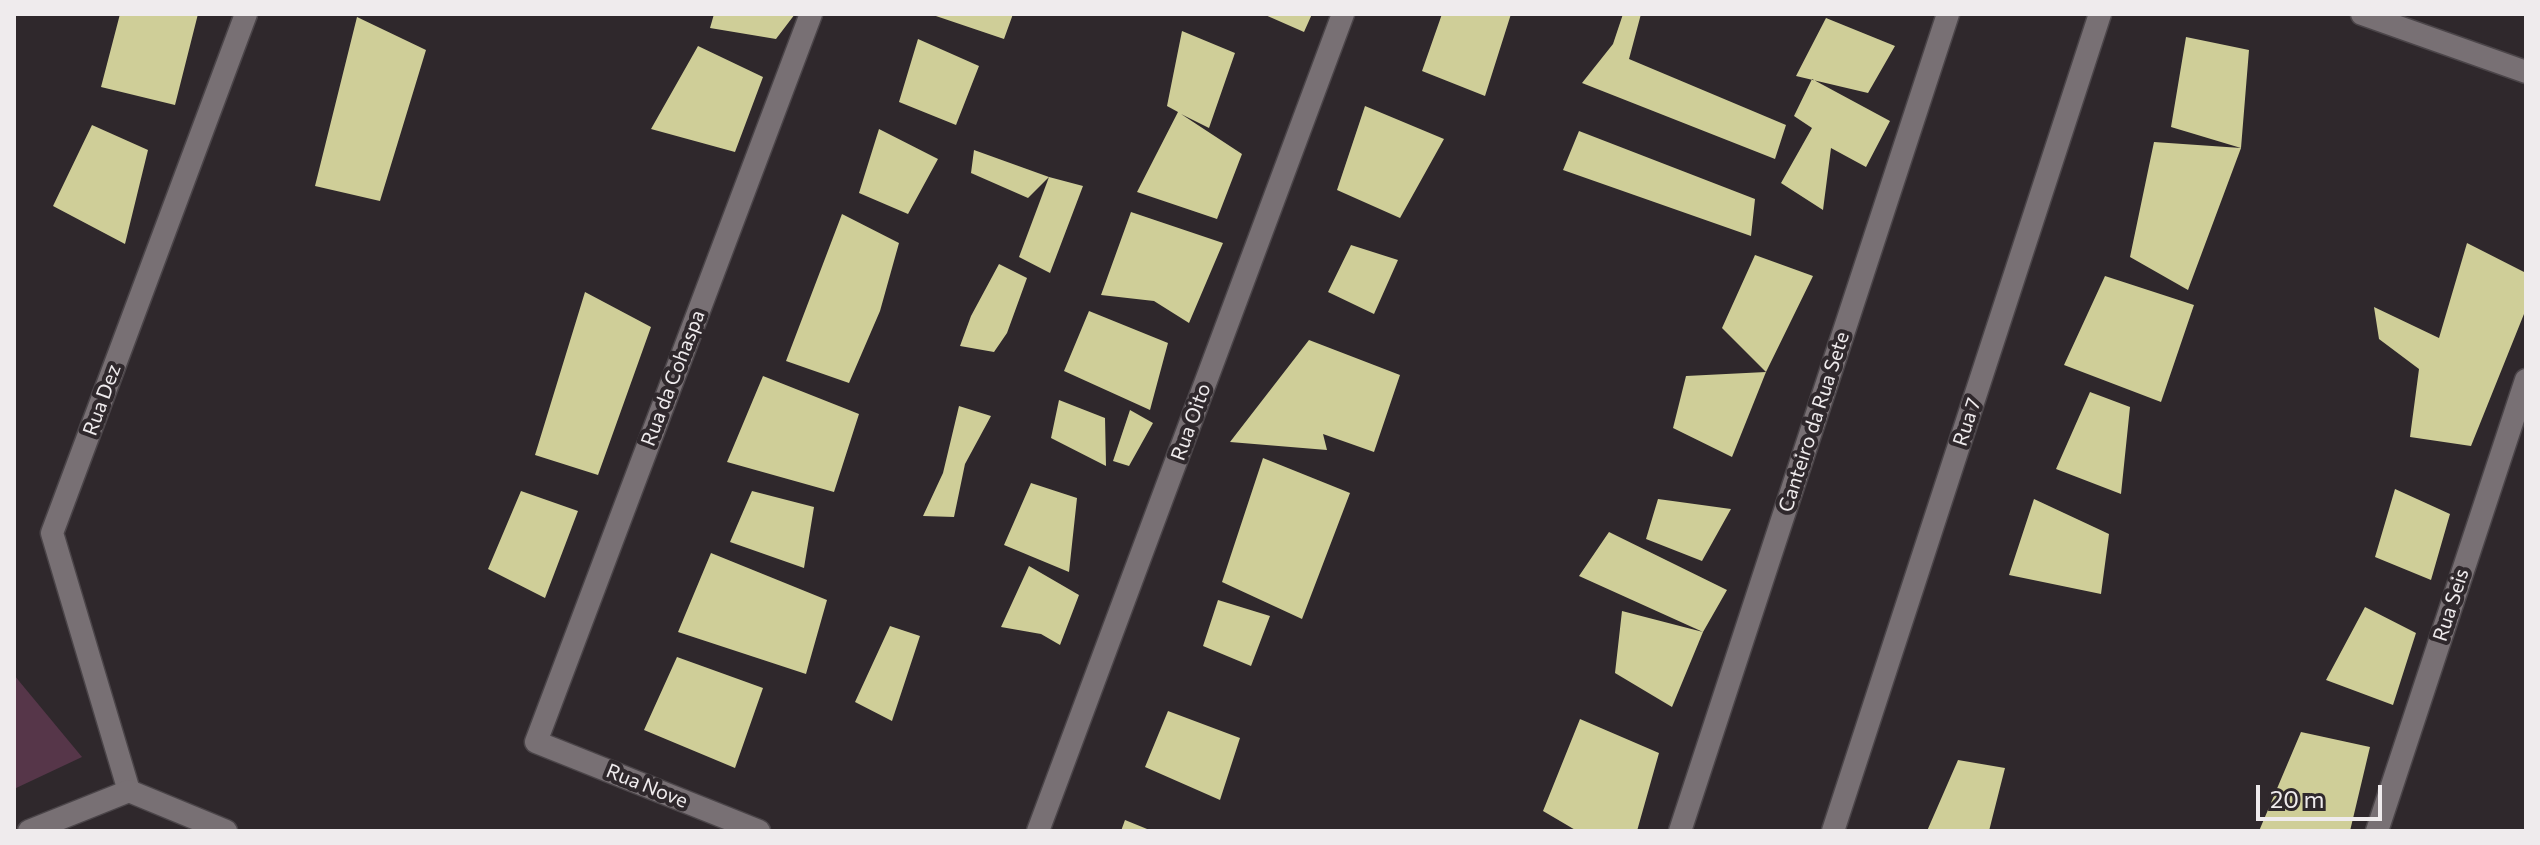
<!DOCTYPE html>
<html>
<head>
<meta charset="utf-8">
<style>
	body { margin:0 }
	#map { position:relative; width:2540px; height:845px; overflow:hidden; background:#2f282c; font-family:Commissioner,sans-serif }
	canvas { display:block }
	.frame { position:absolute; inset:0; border:16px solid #efebed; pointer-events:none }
	.scale { position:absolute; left:2256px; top:785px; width:126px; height:36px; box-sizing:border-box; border:4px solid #efebed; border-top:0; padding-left:10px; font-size:24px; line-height:28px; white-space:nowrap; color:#efebed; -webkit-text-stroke:6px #2f282c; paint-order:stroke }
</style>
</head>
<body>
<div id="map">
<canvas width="2540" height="845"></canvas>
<div class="frame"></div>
<div class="scale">20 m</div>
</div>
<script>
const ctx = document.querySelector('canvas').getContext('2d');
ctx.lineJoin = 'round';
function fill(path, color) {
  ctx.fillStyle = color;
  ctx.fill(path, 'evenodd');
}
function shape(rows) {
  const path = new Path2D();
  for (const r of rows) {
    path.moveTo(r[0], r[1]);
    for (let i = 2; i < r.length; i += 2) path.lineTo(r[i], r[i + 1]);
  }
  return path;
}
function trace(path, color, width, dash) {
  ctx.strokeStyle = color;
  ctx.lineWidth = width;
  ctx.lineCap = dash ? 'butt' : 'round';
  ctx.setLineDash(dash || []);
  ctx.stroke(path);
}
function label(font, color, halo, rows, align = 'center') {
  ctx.font = font + ' Commissioner,sans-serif';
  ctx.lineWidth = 8;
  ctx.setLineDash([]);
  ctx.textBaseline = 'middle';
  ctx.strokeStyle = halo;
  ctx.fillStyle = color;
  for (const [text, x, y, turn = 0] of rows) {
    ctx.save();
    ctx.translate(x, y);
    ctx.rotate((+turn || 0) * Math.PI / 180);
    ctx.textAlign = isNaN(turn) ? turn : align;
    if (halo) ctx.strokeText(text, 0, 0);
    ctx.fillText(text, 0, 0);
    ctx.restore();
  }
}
fill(shape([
	[14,675,82,757,14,789]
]), '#563649');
fill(shape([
	[120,14,198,14,175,105,101,87],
	[714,14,795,14,776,39,710,28],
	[930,14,1013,14,1004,39],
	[1263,14,1312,14,1304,32],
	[1442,14,1511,14,1485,96,1422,71],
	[1623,14,1641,14,1629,59,1786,125,1775,159,1582,83,1613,44],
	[357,17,426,50,380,201,315,186],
	[1826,18,1895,46,1868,93,1796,76],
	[1182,31,1235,53,1209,128,1181,114,1242,154,1217,219,1137,192,1178,112,1167,106],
	[2186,37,2249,50,2241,148,2171,127],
	[918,39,979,66,956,125,899,102],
	[698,46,763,77,735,152,651,129],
	[1812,79,1890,121,1866,167,1831,148,1823,210,1781,183,1812,128,1794,116],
	[1365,106,1444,139,1400,218,1337,190],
	[92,125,148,150,125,244,53,206],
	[879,129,938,159,908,214,859,193],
	[1579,131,1755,199,1751,236,1563,170],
	[2154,142,2241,148,2188,290,2130,257],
	[974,150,1049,177,1028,198,971,173],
	[1049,177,1083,186,1050,273,1019,257],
	[1131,212,1223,243,1189,323,1154,301,1101,295],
	[842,214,899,243,880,311,849,383,786,361],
	[2467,243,2526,273,2526,309,2471,446,2410,437,2419,369,2379,339,2374,307,2439,338],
	[1351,245,1398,260,1374,314,1328,292],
	[1755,255,1813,276,1766,372,1722,328],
	[999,264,1027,278,1007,333,994,352,960,346,971,316],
	[2105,276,2194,305,2161,402,2064,365],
	[585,292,651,327,598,475,535,455],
	[1089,311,1168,343,1150,410,1064,371],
	[1309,340,1400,375,1374,452,1323,434,1327,450,1230,442],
	[1766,372,1732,457,1673,428,1686,376],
	[763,376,859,414,834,492,727,462],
	[2090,392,2130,407,2121,494,2056,469],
	[1059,400,1105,418,1106,466,1051,438],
	[959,406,991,416,965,464,954,517,923,516,943,473],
	[1130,410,1153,423,1129,466,1113,461],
	[1263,458,1350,493,1302,619,1222,582],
	[1031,483,1077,498,1069,572,1004,545],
	[2395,489,2450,514,2431,580,2375,557],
	[521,491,578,511,545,598,488,569],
	[752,491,814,507,804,568,730,542],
	[1658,499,1731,509,1702,561,1646,539],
	[2034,499,2109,534,2101,594,2009,575],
	[1609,532,1727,590,1703,632,1579,576],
	[711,553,827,600,806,674,678,632],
	[1029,566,1079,595,1060,645,1041,634,1001,627],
	[1218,600,1270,616,1251,666,1203,646],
	[2365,607,2416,633,2393,705,2326,680],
	[1622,611,1703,632,1672,707,1615,673],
	[890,626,920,636,892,721,855,702],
	[677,657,763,688,735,768,644,730],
	[1168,711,1240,738,1220,800,1145,767],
	[1580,719,1659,753,1637,831,1577,831,1543,811],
	[2301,732,2370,747,2350,831,2259,831],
	[1958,760,2005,768,1989,831,1927,831],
	[1125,820,1152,831,1121,831]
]), '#cfce98');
const minor = shape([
	[129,791,52,533,246,14],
	[759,831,536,742,811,14],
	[1038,831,1343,14],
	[2377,831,2526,380]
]);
const tertiary = shape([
	[2362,14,2526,72],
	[29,831,129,791,226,831],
	[1680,831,1948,14],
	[1833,831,2100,14]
]);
trace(minor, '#4b4549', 25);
trace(tertiary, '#4b4549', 25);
trace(minor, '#787074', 22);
trace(tertiary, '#787074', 22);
label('20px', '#efebed', '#2f282c', [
	["Rua da Cohaspa",673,378,-69],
	["Rua Dez",102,400,-70],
	["Rua Oito",1191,422,-70],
	["Canteiro da Rua Sete",1814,422,-72],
	["Rua 7",1967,422,-72],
	["Rua Seis",2451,605,-72],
	["Rua Nove",647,786,22]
]);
</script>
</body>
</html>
